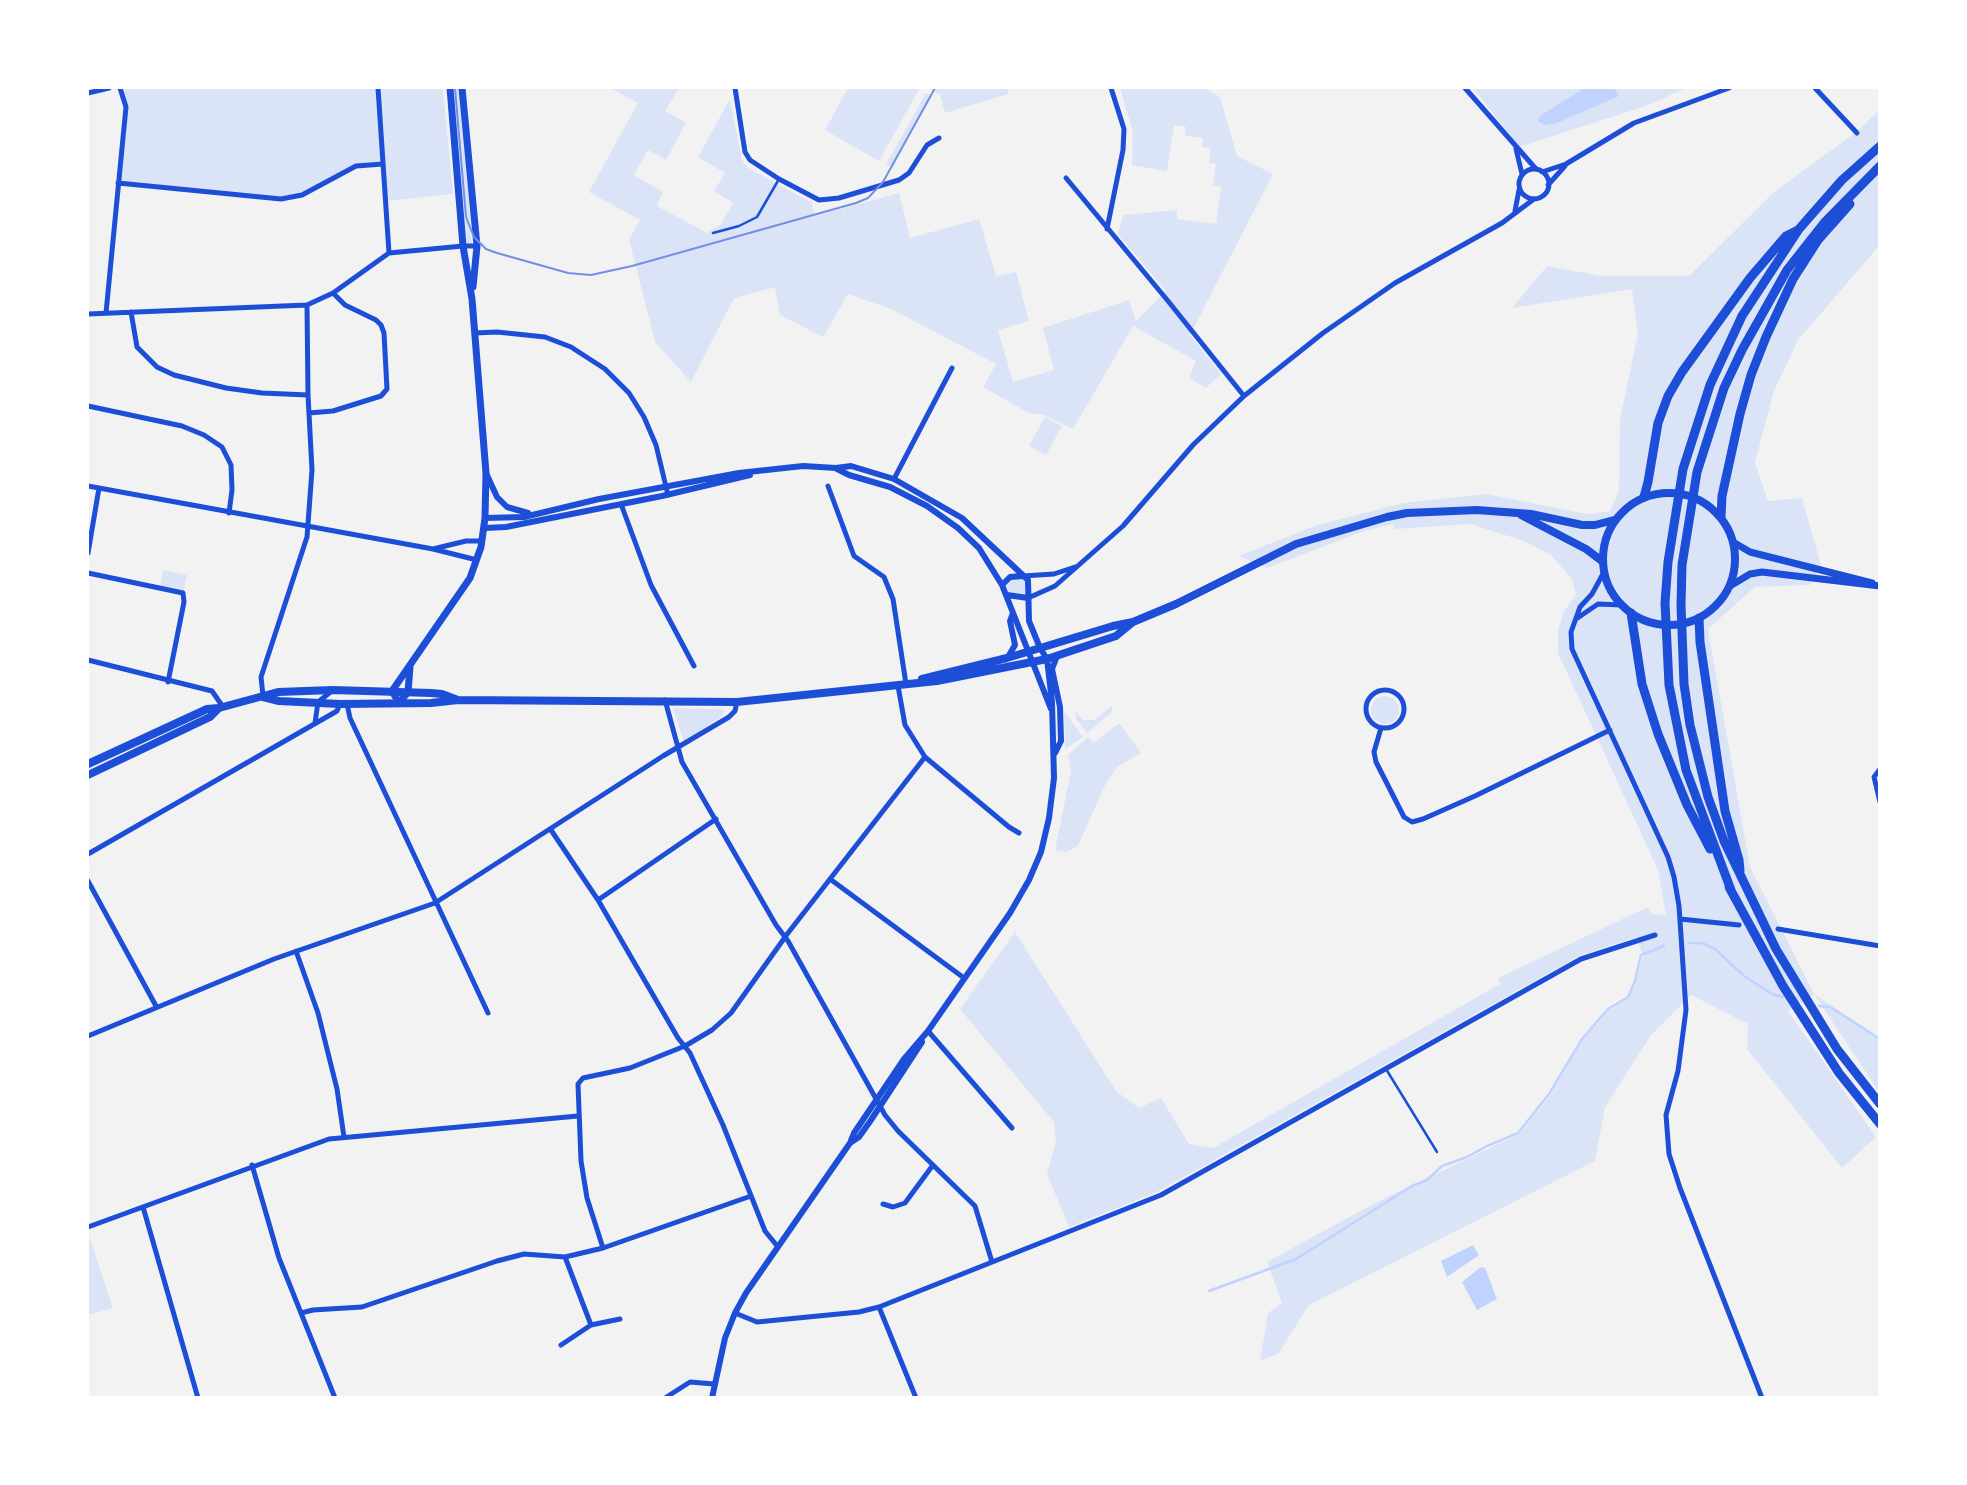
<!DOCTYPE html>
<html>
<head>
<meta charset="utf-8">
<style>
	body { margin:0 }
	#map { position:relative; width:1967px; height:1485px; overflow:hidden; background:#f2f2f2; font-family:Montserrat,sans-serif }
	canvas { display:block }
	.frame { position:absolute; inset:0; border:89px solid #fff; pointer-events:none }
</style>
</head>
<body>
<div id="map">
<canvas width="1967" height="1485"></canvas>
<div class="frame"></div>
</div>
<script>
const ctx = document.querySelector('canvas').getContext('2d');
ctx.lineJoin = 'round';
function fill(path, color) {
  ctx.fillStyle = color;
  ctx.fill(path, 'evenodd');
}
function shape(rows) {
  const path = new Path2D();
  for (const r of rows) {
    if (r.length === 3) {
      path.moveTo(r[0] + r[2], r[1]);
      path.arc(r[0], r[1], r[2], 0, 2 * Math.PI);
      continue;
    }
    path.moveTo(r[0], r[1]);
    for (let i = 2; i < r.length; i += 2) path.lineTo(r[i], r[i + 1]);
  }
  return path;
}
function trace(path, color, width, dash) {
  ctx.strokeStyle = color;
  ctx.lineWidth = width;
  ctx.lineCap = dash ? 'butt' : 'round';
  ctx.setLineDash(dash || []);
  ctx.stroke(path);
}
fill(shape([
	[128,88,443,88,453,194,385,201,383,165,356,166,291,198,118,183,126,107,121,91],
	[452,88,461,88,472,245,465,242],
	[610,88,679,88,665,111,686,123,666,160,648,150,634,175,663,192,657,206,707,233,721,224,733,203,714,191,725,173,698,157,730,99,742,160,747,167,812,203,815,216,899,193,910,238,979,219,996,276,1016,272,1029,321,998,330,1013,382,1054,370,1043,328,1129,300,1136,321,1166,291,1118,234,1123,215,1177,210,1177,219,1216,224,1221,187,1213,185,1216,164,1209,163,1211,148,1202,147,1203,138,1185,136,1186,127,1174,125,1167,171,1132,165,1133,132,1120,88,1204,88,1220,97,1237,156,1273,174,1190,335,1221,374,1206,388,1189,378,1196,361,1133,326,1073,429,1044,415,1029,413,983,387,996,364,891,309,848,294,823,337,780,315,775,287,734,298,691,382,655,342,629,239,640,220,589,192,638,103],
	[848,88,920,88,879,161,825,130],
	[928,88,1009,88,1008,94,945,113,940,95],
	[1473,88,1686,88,1649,105,1519,147],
	[926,93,932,96,893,167,886,164],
	[1879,110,1879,246,1798,340,1774,391,1755,462,1768,501,1802,498,1821,565,1810,585,1755,587,1708,629,1750,867,1814,994,1879,1037,1879,1092,1814,994,1788,1011,1876,1137,1842,1168,1747,1049,1748,1024,1691,995,1651,1035,1605,1107,1595,1161,1309,1305,1278,1354,1260,1361,1268,1313,1282,1303,1267,1262,1373,1204,1519,1134,1550,1096,1583,1039,1608,1011,1628,998,1636,982,1643,956,1637,937,1579,956,1157,1192,1069,1227,1047,1174,1056,1141,1054,1122,960,1009,1015,932,1116,1091,1139,1108,1161,1098,1189,1144,1213,1148,1500,984,1498,978,1648,907,1651,914,1666,915,1658,870,1558,653,1558,630,1564,611,1576,595,1572,579,1551,555,1524,541,1470,524,1395,529,1393,524,1364,531,1267,568,1239,556,1314,526,1403,503,1486,494,1587,514,1610,511,1619,491,1620,419,1638,334,1632,289,1512,308,1547,266,1601,276,1689,276,1773,193,1859,130],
	[1045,417,1062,426,1046,455,1029,446],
	[163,570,187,575,183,593,160,587],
	[1016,576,1028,580,1028,598,1007,595,1002,585],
	[1385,710,14],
	[1113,705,1111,713,1087,733,1077,720,1074,710,1083,720,1094,720],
	[673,708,722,709,725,711,722,716,684,742],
	[1064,711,1083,737,1065,749],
	[1119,723,1141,753,1117,767,1104,787,1078,846,1067,852,1055,850,1071,771,1068,755,1088,737,1094,743],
	[88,1233,113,1308,88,1315]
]), '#dbe4f7');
fill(shape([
	[1584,88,1615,88,1619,96,1557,123,1545,125,1538,122,1540,116],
	[1473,1245,1479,1255,1447,1277,1441,1261],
	[1481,1267,1485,1268,1497,1299,1477,1310,1462,1282]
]), '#bfd3fe');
trace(shape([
	[1689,943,1702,943,1715,949,1744,976,1772,994,1783,997],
	[1819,1006,1830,1007,1880,1039],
	[1209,1291,1296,1259,1412,1186,1427,1180,1442,1166,1467,1157,1487,1146,1518,1133,1549,1094,1582,1039,1608,1009,1628,997,1635,981,1641,955,1664,946]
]), '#bfd3fe', 2.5);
trace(shape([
	[713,233,739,226,757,217,779,179],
	[1386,1069,1437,1152]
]), '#1d4ed8', 2.5);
trace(shape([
	[378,88,389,253],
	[735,88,745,152,750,160,779,179,819,200,839,198,899,180,909,173,927,145,939,138],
	[1465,88,1536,169],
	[1815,88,1857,133],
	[88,93,109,88],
	[1516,149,1522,174],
	[1534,184,15],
	[1542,172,1566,164,1634,123,1729,88],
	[1066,178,1168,301,1244,396],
	[118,183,281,199,302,195,356,166,383,164],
	[1548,185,1565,166],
	[1515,211,1519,190],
	[1107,229,1123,150,1124,129,1111,88],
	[131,312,137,347,157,367,174,375,226,388,262,393,308,395],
	[106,313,126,107,120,88],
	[88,314,307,305],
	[475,333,497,332,545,337,571,347,605,369,629,393,644,417,656,445,668,495],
	[88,406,182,426,204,435,222,447,231,465,232,490,229,513],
	[309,413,333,411,381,396,387,389,384,333,381,325,376,320,345,305,333,293],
	[894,479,952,368],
	[88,486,433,549],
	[828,486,854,556,884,577,893,599,906,684],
	[621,504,651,585,694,666],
	[88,553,99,488],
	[477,560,433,549,466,541,482,541],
	[1604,572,1592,594,1580,607,1571,632,1572,649,1668,857,1674,877,1679,906,1686,1010,1678,1071,1666,1115,1669,1154,1680,1188,1762,1398],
	[88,573,183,593,184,602,168,682],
	[1023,576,1054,574,1075,567],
	[1028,598,1055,586,1123,526,1193,445,1244,396,1323,333,1395,283,1502,223,1534,199],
	[1576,619,1598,604,1622,605],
	[88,660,212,691,223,707],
	[898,686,905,725,925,757,1009,827,1019,833],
	[1385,709,19],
	[263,696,261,677,307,537,312,470,308,395,307,305,333,293,389,253,463,246,477,246],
	[665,700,682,762,776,925,788,941,885,1115,898,1131,975,1206,992,1262],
	[347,704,350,718,488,1013],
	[315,723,318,702,333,690],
	[1381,728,1374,752,1376,762,1404,817,1412,822,1423,819,1475,796,1610,730],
	[1880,769,1874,777,1880,802],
	[551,830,598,900,678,1038,690,1053,723,1125,765,1231,778,1247],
	[88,854,337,711,340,704],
	[830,879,964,978],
	[88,881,156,1006],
	[598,900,716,819],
	[1680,919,1739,925],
	[1778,929,1880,946],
	[296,951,318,1013,337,1089,344,1137],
	[928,1031,1012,1128],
	[88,1036,274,959,435,903,663,756,729,717,735,711,737,702],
	[252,1165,279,1258,301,1313,313,1310,362,1307,497,1261,524,1254,565,1257,603,1248,751,1196],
	[883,1204,893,1207,905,1203,933,1165],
	[143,1207,198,1398],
	[88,1227,329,1139,578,1116],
	[603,1248,587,1198,581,1161,578,1084,583,1078,630,1068,685,1046,712,1030,731,1013,788,933,925,757],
	[565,1257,591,1325],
	[879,1307,916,1398],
	[301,1313,335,1398],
	[735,1313,757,1322,859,1312,879,1307,1161,1195,1581,959,1655,935],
	[561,1345,591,1325,620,1319],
	[665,1398,690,1382,714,1384]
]), '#1d4ed8', 5);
trace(shape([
	[837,469,849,475,890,487,927,506,958,528,979,548,1002,585],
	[486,473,497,497,507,507,528,513],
	[485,518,524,517,599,499,739,473,803,466,836,468,851,466,894,479,962,518,1028,580,1029,621,1040,648,1047,659,1052,702,1054,778,1049,818,1041,852,1029,880,1010,913,928,1031,904,1059,854,1133,850,1143,746,1293,735,1313,725,1338,712,1398],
	[485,528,506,527,662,496,750,475],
	[1023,576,1010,577,1002,585,1051,709],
	[1007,595,1028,598],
	[1008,657,1015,645,1010,621,1013,613],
	[1055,753,1061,741,1060,707,1052,669,1057,656],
	[850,1143,859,1137,871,1120,922,1042]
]), '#1d4ed8', 6);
trace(shape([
	[462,88,477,246,473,287],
	[1733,542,1750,552,1872,583],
	[1730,586,1750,574,1762,572,1880,586],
	[410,667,408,692,399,703,392,691,470,578,481,547,485,518,486,473,472,299,463,246,450,88]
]), '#1d4ed8', 7);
trace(shape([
	[1669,559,66],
	[1521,515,1586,549,1602,561],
	[922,679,1007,658,1113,626,1133,622,1176,604,1296,544,1387,517,1407,513,1477,510,1531,514,1582,525,1595,525,1614,520],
	[263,697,279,701,340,704,431,703,458,700,737,702,937,681,1047,659,1116,636,1133,622],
	[88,764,207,709,219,708,278,692,333,690,431,693,442,694,458,700],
	[88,775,210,717,219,708]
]), '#1d4ed8', 8);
trace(shape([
	[1880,166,1824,223,1787,270,1742,350,1724,388,1697,472,1682,565,1681,605,1684,684,1690,725,1708,797,1724,841,1776,949,1837,1049,1880,1104],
	[1644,497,1648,482,1658,423,1668,396,1682,372,1750,278,1786,236,1798,230],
	[1721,517,1722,496,1740,414,1751,375,1766,337,1793,279,1818,240,1850,204],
	[1631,613,1642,684,1658,734,1687,805,1710,849],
	[1699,618,1700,642,1725,811,1739,860,1740,871],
	[1729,887,1783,986,1839,1073,1880,1124],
	[1731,890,1686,770,1669,685,1665,603,1668,562,1683,469,1710,385,1742,316,1799,229,1842,180,1880,146]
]), '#1d4ed8', 9);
trace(shape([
	[455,88,466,217,474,237,486,249,497,253,568,273,591,275,632,266,856,203,868,198,883,182,935,88]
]), '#7290e2', 2);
</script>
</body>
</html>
